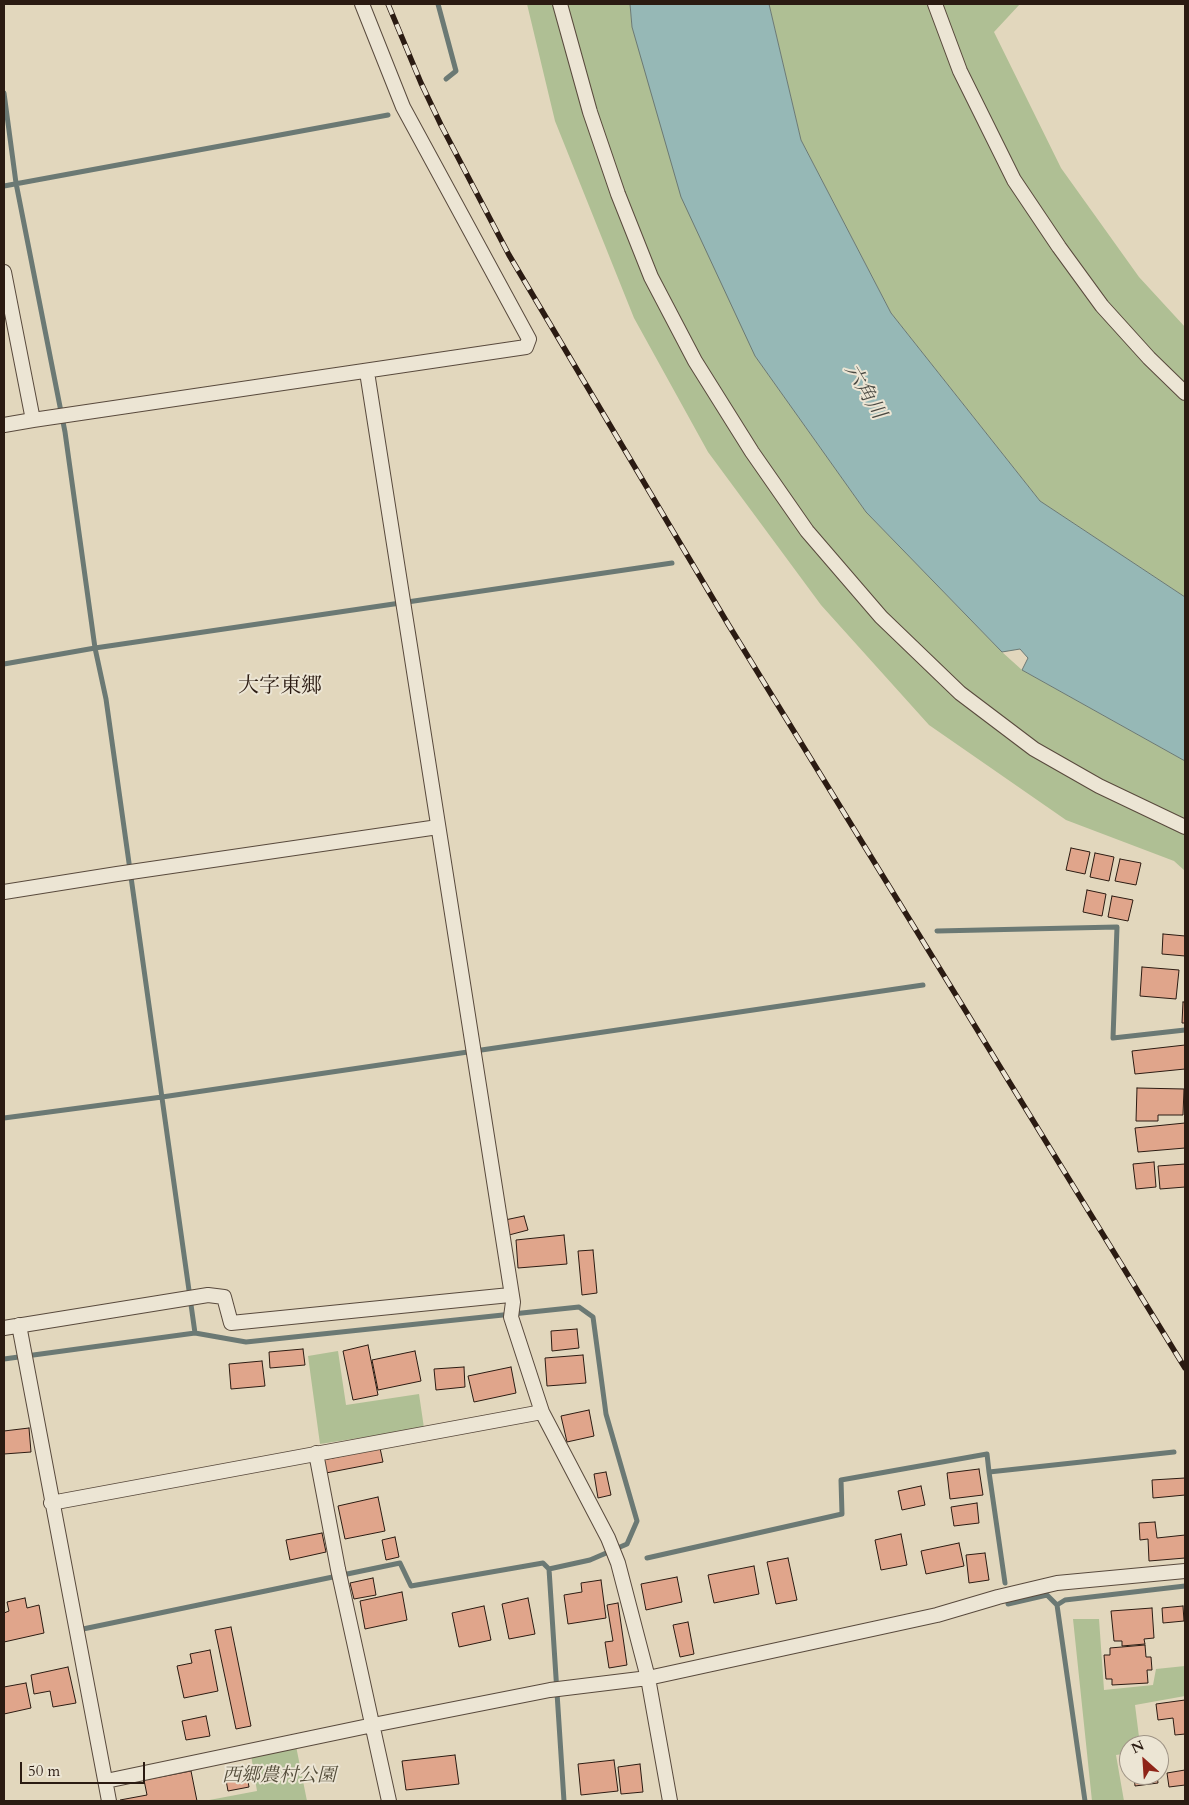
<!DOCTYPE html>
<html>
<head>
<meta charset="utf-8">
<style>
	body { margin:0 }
	#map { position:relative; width:1189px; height:1805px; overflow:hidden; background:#e2d7bd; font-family:Cardo,serif }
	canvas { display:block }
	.frame { position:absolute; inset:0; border:5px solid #2b1b12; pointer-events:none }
	.north { position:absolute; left:1119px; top:1735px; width:50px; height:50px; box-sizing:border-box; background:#ece5d4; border:1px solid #9f9486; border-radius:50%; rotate:334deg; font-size:14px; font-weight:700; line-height:20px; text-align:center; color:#2b1b12 }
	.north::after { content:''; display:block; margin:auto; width:18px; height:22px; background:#8f2418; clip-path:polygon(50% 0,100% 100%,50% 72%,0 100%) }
	.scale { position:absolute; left:20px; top:1762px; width:125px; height:22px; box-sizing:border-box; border:2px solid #2b1b12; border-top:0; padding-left:6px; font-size:15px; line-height:18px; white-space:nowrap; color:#2b1b12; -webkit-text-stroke:4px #ece5d4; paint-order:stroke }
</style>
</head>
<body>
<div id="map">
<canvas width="1189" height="1805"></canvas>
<div class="frame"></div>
<div class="north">N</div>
<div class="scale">50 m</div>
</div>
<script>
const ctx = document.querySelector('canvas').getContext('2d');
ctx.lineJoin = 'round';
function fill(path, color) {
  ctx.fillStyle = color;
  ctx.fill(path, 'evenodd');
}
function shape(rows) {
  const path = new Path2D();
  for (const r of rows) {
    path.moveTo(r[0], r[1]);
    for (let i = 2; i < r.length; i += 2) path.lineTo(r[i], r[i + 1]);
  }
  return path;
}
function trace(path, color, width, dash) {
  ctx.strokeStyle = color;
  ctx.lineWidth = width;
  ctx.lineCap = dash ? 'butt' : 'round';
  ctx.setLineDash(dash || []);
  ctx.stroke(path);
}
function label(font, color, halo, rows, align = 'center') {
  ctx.font = font + ' Cardo,"Noto Serif JP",serif';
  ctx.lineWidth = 4;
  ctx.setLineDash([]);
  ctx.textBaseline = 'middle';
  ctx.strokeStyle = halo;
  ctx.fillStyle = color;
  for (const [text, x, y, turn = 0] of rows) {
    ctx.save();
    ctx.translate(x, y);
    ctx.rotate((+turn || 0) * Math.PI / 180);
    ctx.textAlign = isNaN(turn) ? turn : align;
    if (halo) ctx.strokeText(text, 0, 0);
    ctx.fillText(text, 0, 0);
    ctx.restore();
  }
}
fill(shape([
	[527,4,630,4,632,27,755,356,866,512,1002,652,1022,670,1185,761,1185,871,1174,861,1066,820,929,725,821,605,708,452,634,318,555,121],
	[769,4,1020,4,994,32,1061,168,1139,277,1185,327,1185,597,1040,501,891,313,801,140],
	[338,1351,346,1405,419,1394,424,1428,320,1444,308,1356],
	[1073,1619,1099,1619,1104,1690,1153,1685,1156,1669,1185,1666,1185,1696,1135,1705,1140,1745,1129,1745,1129,1753,1116,1755,1124,1801,1092,1801],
	[296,1746,307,1801,204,1801,257,1791,251,1755]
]), '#afbf94');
const water = shape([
	[630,4,769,4,801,140,891,313,1040,501,1185,597,1185,761,1022,670,1028,658,1020,649,1002,652,866,512,755,356,681,197,632,27,630,4]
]);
fill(water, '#96b8b6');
trace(water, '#6b7974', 1);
trace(shape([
	[438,4,456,71,446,79],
	[4,93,16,183,65,432,95,648,106,699,195,1333],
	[4,186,388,115],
	[4,664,95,648,672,563],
	[937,931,1117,927,1113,1038,1185,1030],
	[4,1118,162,1097,923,985],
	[4,1359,195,1333,246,1342,579,1307,593,1317,606,1414,637,1521,627,1544,590,1560,549,1569,564,1801],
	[989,1472,1005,1583],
	[647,1558,842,1514,841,1480,987,1454,989,1472,1174,1452],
	[1008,1604,1047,1595,1057,1605],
	[83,1629,400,1563,411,1586,543,1563,549,1569],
	[1085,1801,1057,1605,1065,1600,1185,1586]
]), '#6b7974', 5);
const building = shape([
	[1071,848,1090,852,1085,874,1066,870,1071,848],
	[1095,853,1114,857,1109,881,1090,877,1095,853],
	[1120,859,1141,863,1136,885,1115,881,1120,859],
	[1087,890,1106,894,1102,916,1083,912,1087,890],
	[1112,896,1133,900,1128,921,1108,917,1112,896],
	[1163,934,1185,936,1185,956,1162,954,1163,934],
	[1142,967,1179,970,1176,999,1140,996,1142,967],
	[1183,1002,1185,1002,1185,1023,1182,1023,1183,1002],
	[1185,1045,1185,1069,1135,1074,1132,1051,1185,1045],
	[1137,1088,1184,1089,1183,1115,1158,1115,1158,1121,1136,1121,1137,1088],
	[1185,1123,1185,1148,1138,1152,1135,1128,1185,1123],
	[1154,1162,1156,1187,1136,1189,1133,1164,1154,1162],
	[1185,1164,1185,1187,1160,1189,1158,1166,1185,1164],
	[524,1216,528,1230,509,1235,505,1220,524,1216],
	[564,1235,567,1264,518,1268,516,1240,564,1235],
	[593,1250,597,1293,582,1295,578,1251,593,1250],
	[577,1329,579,1348,552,1351,551,1331,577,1329],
	[368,1345,378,1395,353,1400,343,1351,368,1345],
	[303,1349,305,1365,270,1368,269,1352,303,1349],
	[415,1351,421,1381,378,1390,372,1360,415,1351],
	[583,1355,586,1383,547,1386,545,1358,583,1355],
	[262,1361,265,1386,231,1389,229,1364,262,1361],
	[464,1367,465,1387,436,1390,434,1369,464,1367],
	[511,1367,516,1393,474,1402,468,1376,511,1367],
	[589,1410,594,1436,567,1442,561,1416,589,1410],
	[29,1428,31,1452,4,1454,4,1431,29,1428],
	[380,1448,383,1462,326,1473,323,1460,380,1448],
	[979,1469,983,1495,950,1499,947,1473,979,1469],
	[606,1472,611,1495,598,1498,594,1474,606,1472],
	[1185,1478,1185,1495,1153,1498,1152,1480,1185,1478],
	[921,1486,925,1505,902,1510,898,1491,921,1486],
	[378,1497,385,1531,345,1539,338,1506,378,1497],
	[977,1503,979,1523,954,1526,951,1507,977,1503],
	[1155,1522,1157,1538,1185,1535,1185,1558,1149,1561,1148,1539,1140,1540,1139,1523,1155,1522],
	[322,1533,326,1552,290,1560,286,1540,322,1533],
	[901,1534,907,1565,881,1570,875,1540,901,1534],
	[395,1537,399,1557,386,1560,382,1540,395,1537],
	[959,1543,964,1566,926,1574,921,1551,959,1543],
	[985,1553,989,1580,969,1583,966,1555,985,1553],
	[788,1558,797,1600,776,1604,767,1562,788,1558],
	[754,1566,759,1594,714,1603,708,1575,754,1566],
	[677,1577,682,1602,646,1610,641,1584,677,1577],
	[373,1578,376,1595,354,1599,350,1583,373,1578],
	[601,1580,606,1618,568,1624,564,1595,582,1592,581,1583,601,1580],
	[402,1592,407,1620,365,1629,360,1601,402,1592],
	[25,1598,27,1608,39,1605,44,1633,4,1642,4,1613,9,1611,7,1602,25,1598],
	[528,1598,535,1634,509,1639,502,1604,528,1598],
	[618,1603,627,1665,609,1668,605,1642,613,1641,607,1605,618,1603],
	[484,1606,491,1640,459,1647,452,1613,484,1606],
	[1183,1606,1184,1621,1163,1623,1162,1608,1183,1606],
	[1152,1608,1154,1638,1144,1639,1145,1644,1122,1646,1122,1641,1114,1641,1111,1611,1152,1608],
	[688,1622,694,1654,680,1657,673,1625,688,1622],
	[231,1627,251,1726,236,1729,215,1630,231,1627],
	[1145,1645,1146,1657,1151,1657,1152,1670,1147,1670,1148,1683,1112,1685,1112,1679,1106,1679,1104,1655,1110,1655,1110,1648,1145,1645],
	[210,1650,218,1691,184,1698,177,1666,192,1663,190,1654,210,1650],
	[68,1667,76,1703,53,1707,50,1691,34,1694,31,1675,68,1667],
	[26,1683,31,1708,4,1714,4,1687,26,1683],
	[1185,1700,1185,1734,1175,1735,1173,1718,1158,1720,1156,1704,1185,1700],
	[206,1716,210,1736,186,1740,182,1721,206,1716],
	[455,1755,459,1784,406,1790,402,1761,455,1755],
	[614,1760,618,1791,581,1795,578,1764,614,1760],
	[640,1764,643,1792,621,1794,618,1767,640,1764],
	[1185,1770,1185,1785,1169,1787,1167,1773,1185,1770],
	[191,1771,197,1801,120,1801,120,1800,147,1795,144,1780,191,1771],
	[1134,1775,1157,1775,1158,1783,1135,1786,1134,1775],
	[247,1776,249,1787,228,1791,226,1780,247,1776]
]);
fill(building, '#e0a58b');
trace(building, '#2b1b12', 1);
const minor = shape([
	[560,4,590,112,618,194,651,277,695,361,752,452,807,531,881,617,960,693,1034,749,1099,786,1185,827],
	[935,4,960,71,1014,180,1059,247,1102,306,1149,358,1185,393],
	[4,272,33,420,526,347,529,339,403,107,362,4],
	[367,372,513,1302,511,1317,542,1412,608,1538,618,1563,648,1678,670,1801],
	[4,425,33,420],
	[4,892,117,874,438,827],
	[19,1325,109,1801],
	[4,1328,208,1295,224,1297,231,1323,510,1295],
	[316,1453,338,1569,389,1801],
	[51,1503,542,1412],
	[106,1781,373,1725,550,1690,648,1678,937,1615,998,1597,1057,1583,1185,1571]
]);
trace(minor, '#594a3d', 16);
trace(minor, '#ece5d4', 14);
const rail = shape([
	[388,4,421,83,441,125,509,255,728,624,1185,1368]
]);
trace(rail, '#2b1b12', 5.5);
trace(rail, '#ece5d4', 4, [11]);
label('italic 19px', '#534c39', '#ece5d4', [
	["西郷農村公園",279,1777]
]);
label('italic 20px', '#4b4a43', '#ece5d4', [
	["六角川",864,392,59]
]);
label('21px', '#2b1b12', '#ece5d4', [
	["大字東郷",280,687]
]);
</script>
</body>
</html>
